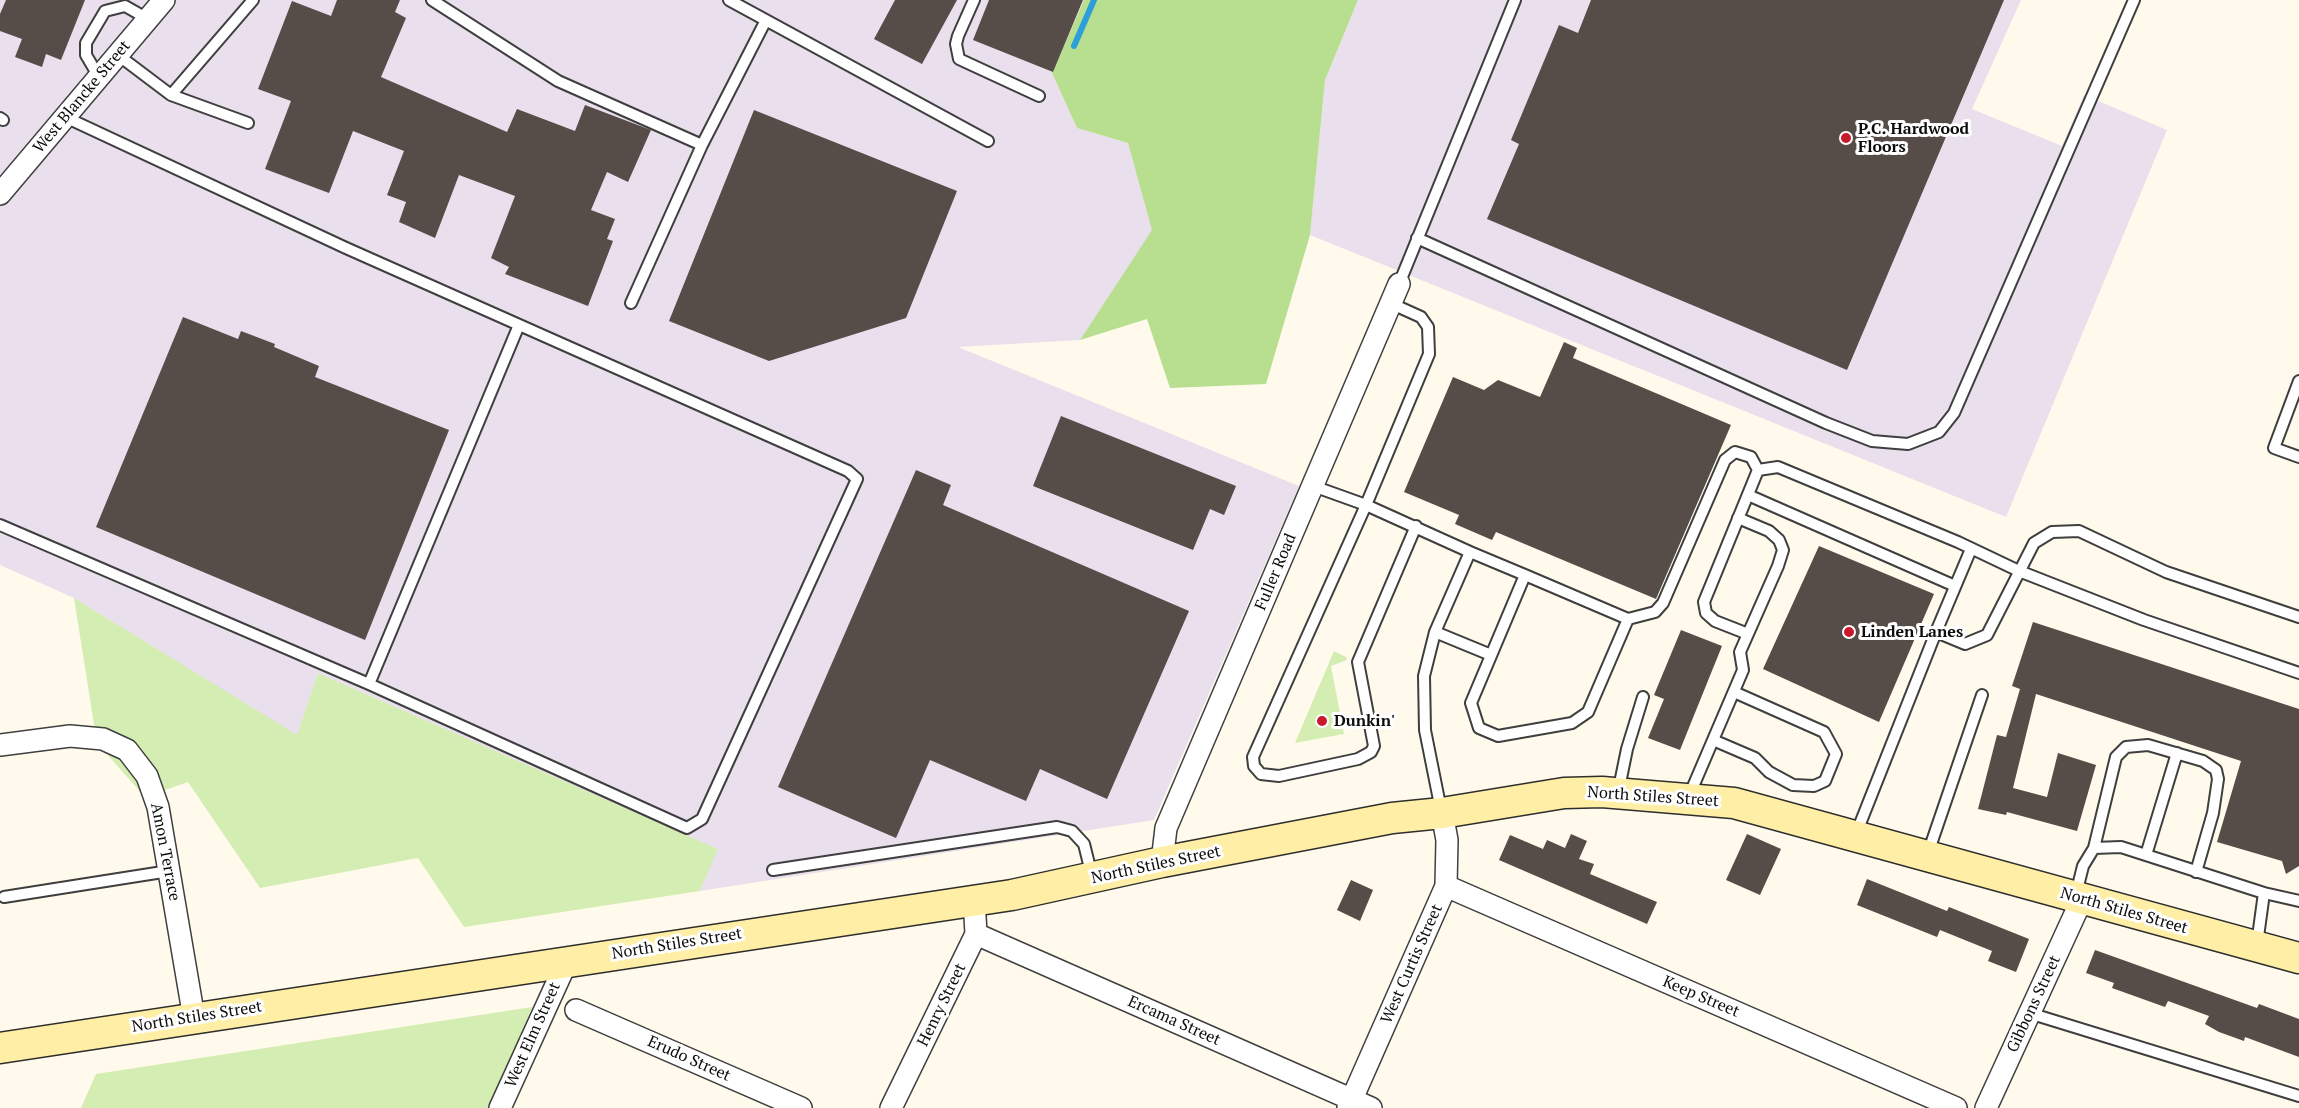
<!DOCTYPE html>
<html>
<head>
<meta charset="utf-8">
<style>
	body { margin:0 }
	canvas { display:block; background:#fffaeb }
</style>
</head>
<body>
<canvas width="2299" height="1108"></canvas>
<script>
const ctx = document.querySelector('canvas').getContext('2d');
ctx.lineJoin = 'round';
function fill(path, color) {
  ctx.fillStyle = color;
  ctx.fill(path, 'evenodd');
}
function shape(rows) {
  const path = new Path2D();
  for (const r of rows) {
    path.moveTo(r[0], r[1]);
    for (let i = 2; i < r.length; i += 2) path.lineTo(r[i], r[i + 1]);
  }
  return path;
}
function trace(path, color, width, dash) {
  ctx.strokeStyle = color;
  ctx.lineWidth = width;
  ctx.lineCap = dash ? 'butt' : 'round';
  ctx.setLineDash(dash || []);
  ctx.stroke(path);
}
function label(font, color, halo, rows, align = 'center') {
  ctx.font = font + ' "PT Serif",serif';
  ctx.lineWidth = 6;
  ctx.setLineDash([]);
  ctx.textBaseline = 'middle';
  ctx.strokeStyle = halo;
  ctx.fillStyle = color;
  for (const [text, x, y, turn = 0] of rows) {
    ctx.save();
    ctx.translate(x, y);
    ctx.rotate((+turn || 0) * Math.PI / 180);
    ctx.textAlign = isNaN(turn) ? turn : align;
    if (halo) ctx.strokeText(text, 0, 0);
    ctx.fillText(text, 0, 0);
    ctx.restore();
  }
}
fill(shape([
	[0,0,1084,0,1052,73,1077,128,1128,143,1153,230,1080,340,958,347,1299,486,1154,820,700,891,717,849,318,673,297,736,74,598,0,565],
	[1358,0,2021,0,1972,109,2062,146,2084,95,2167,130,2006,517,1310,235,1325,80]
]), '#eadfec');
fill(shape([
	[74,598,297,735,318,673,718,849,700,891,464,927,418,858,260,888,188,782,145,797,97,743],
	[1334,651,1346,657,1347,660,1331,666,1344,734,1295,743],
	[532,1007,490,1108,81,1108,96,1074]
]), '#d4edb2');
fill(shape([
	[1084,0,1358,0,1325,80,1310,235,1266,384,1170,388,1147,319,1080,340,1152,230,1128,143,1077,128,1052,73]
]), '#b8df90');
trace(shape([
	[1074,46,1094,0]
]), '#2c9fd9', 6);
fill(shape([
	[6,0,85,0,61,60,46,54,42,67,15,57,22,39,0,31,0,14],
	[337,0,400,0,395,12,406,18,381,77,507,132,517,109,575,131,585,105,651,130,628,182,607,172,591,210,615,219,607,239,613,241,588,306,505,274,509,267,491,258,515,196,459,175,435,238,399,222,406,202,387,195,404,151,353,131,329,193,265,169,291,101,258,89,292,1,331,16],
	[895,0,957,0,922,64,874,39],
	[989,0,1083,0,1053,72,973,40],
	[1591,0,2004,0,1847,370,1487,219,1519,144,1511,140,1559,25,1578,33],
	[754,110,957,191,906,318,769,361,669,321],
	[183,317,238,339,241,331,275,344,274,347,319,366,315,377,449,430,365,640,96,527],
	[1564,342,1577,348,1573,358,1731,425,1656,599,1496,532,1492,540,1455,524,1459,515,1404,492,1453,377,1484,390,1498,380,1540,397],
	[1061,416,1236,486,1224,515,1210,509,1193,550,1033,486],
	[916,470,951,485,943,505,1189,611,1107,799,1040,769,1026,801,930,760,896,838,778,787],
	[1819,546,1934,594,1879,722,1763,669],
	[2033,622,2299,709,2299,866,2286,874,2282,861,2217,842,2241,761,2036,694,2013,788,2047,797,2058,753,2096,765,2077,831,2007,812,2006,815,1978,809,1997,735,2006,737,2020,689,2012,686],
	[1681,630,1722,646,1680,750,1648,738,1664,699,1654,695],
	[1571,834,1587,841,1579,859,1594,864,1590,874,1657,902,1647,924,1499,860,1510,835,1543,849,1547,840,1565,848],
	[1747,834,1781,849,1760,895,1726,880],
	[1867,879,1947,911,1949,907,2029,939,2016,972,1988,961,1992,951,1940,930,1937,937,1857,905],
	[1351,880,1373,890,1360,921,1337,910],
	[2095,950,2257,1008,2259,1004,2299,1019,2299,1057,2245,1037,2244,1041,2219,1032,2205,1024,2209,1016,2168,1001,2165,1007,2112,988,2114,983,2086,973]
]), '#564c48');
const lane = shape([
	[432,0,558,81,702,145,766,20],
	[729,0,988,141],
	[974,0,958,36,956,44,959,59,1039,96],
	[118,55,171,95,253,0],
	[99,77,86,55,86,43,105,11,125,6,148,19],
	[171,95,248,123],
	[0,118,3,120],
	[1417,238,1826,423,1872,441,1908,444,1939,432,1954,413,2134,0],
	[1399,284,1515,0],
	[631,303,702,145],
	[1390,303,1421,317,1428,327,1429,354,1366,505,1253,757,1254,766,1261,774,1279,776,1358,759,1371,752,1374,746,1358,662,1416,526],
	[2299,381,2274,448,2299,457],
	[1313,486,1366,505,1470,552],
	[1748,495,1955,586],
	[0,525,369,684,687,828,702,819,857,479,848,471,346,248,65,117],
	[1525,575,1628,619],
	[1435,632,1491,655],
	[1936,632,1971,549],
	[1748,634,1715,621,1706,613,1704,602,1758,470,1778,467,1958,542,2019,571,2144,620,2299,673],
	[369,684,519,325],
	[1713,740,1755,758,1769,772,1793,785,1814,786,1825,781,1836,754,1824,732,1734,692],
	[1618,793,1627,749,1643,697],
	[1689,796,1743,670,1740,652,1778,566,1783,550,1779,540,1769,531,1738,518],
	[1441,810,1425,730,1424,676,1435,632,1470,552,1525,575,1471,703,1479,728,1498,736,1572,723,1588,712,1628,619,1655,612,1663,603,1725,460,1735,452,1751,457,1758,470],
	[1856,834,1936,632,1965,644,1987,635,2034,543,2052,532,2079,531,2166,572,2299,617],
	[2094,848,2116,757,2126,747,2148,745,2203,761,2216,770,2218,779,2213,813,2196,872],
	[1928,853,1982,695],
	[2146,855,2177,753],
	[773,870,1057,827,1072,831,1084,844,1092,876],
	[2076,894,2083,866,2094,848,2121,847,2264,893,2299,901],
	[4,897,169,871],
	[2257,944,2264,893],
	[2029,1013,2299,1096]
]);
const street = shape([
	[0,194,164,0],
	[0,745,70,736,103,739,127,750,147,776,158,807,194,1018],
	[1162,862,1166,828,1399,284],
	[1446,886,1956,1108],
	[976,934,1371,1108],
	[576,1010,801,1108],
	[500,1108,567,961],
	[891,1108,976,934,974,899],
	[1348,1108,1446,886,1447,840,1442,813],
	[1986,1108,2082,899]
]);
const secondary = shape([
	[0,1048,1012,895,1162,862,1392,818,1442,813,1564,793,1602,792,1734,803,2299,958]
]);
trace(lane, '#3f3f3f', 14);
trace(street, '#3f3f3f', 24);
trace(secondary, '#2e2e2e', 33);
trace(lane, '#fff', 10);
trace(street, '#fff', 21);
trace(secondary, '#ffefa6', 30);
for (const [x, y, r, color] of [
	[1846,138,6,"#c8192d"],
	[1849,632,6,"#c8192d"],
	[1322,721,6,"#c8192d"]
]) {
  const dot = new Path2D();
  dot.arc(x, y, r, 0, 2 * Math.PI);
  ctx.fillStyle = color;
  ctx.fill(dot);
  trace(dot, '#fff', 2);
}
label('16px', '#0c0c0c', '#fff', [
	["West Blancke Street",82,97,-50],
	["Fuller Road",1276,572,-67],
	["North Stiles Street",1653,797,4],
	["Amon Terrace",165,852,79],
	["North Stiles Street",1156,865,-12],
	["North Stiles Street",2124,911,16],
	["North Stiles Street",677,944,-9],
	["West Curtis Street",1412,964,-66],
	["Keep Street",1701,997,23],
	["Gibbons Street",2034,1004,-65],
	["Henry Street",942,1005,-64],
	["North Stiles Street",197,1017,-9],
	["Ercama Street",1174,1021,24],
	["West Elm Street",533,1035,-66],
	["Erudo Street",689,1059,24]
]);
label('bold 16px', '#0c0c0c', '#fff', [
	["P.C. Hardwood",1858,129],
	["Floors",1858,147],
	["Linden Lanes",1861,632],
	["Dunkin'",1334,721]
], 'left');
</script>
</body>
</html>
